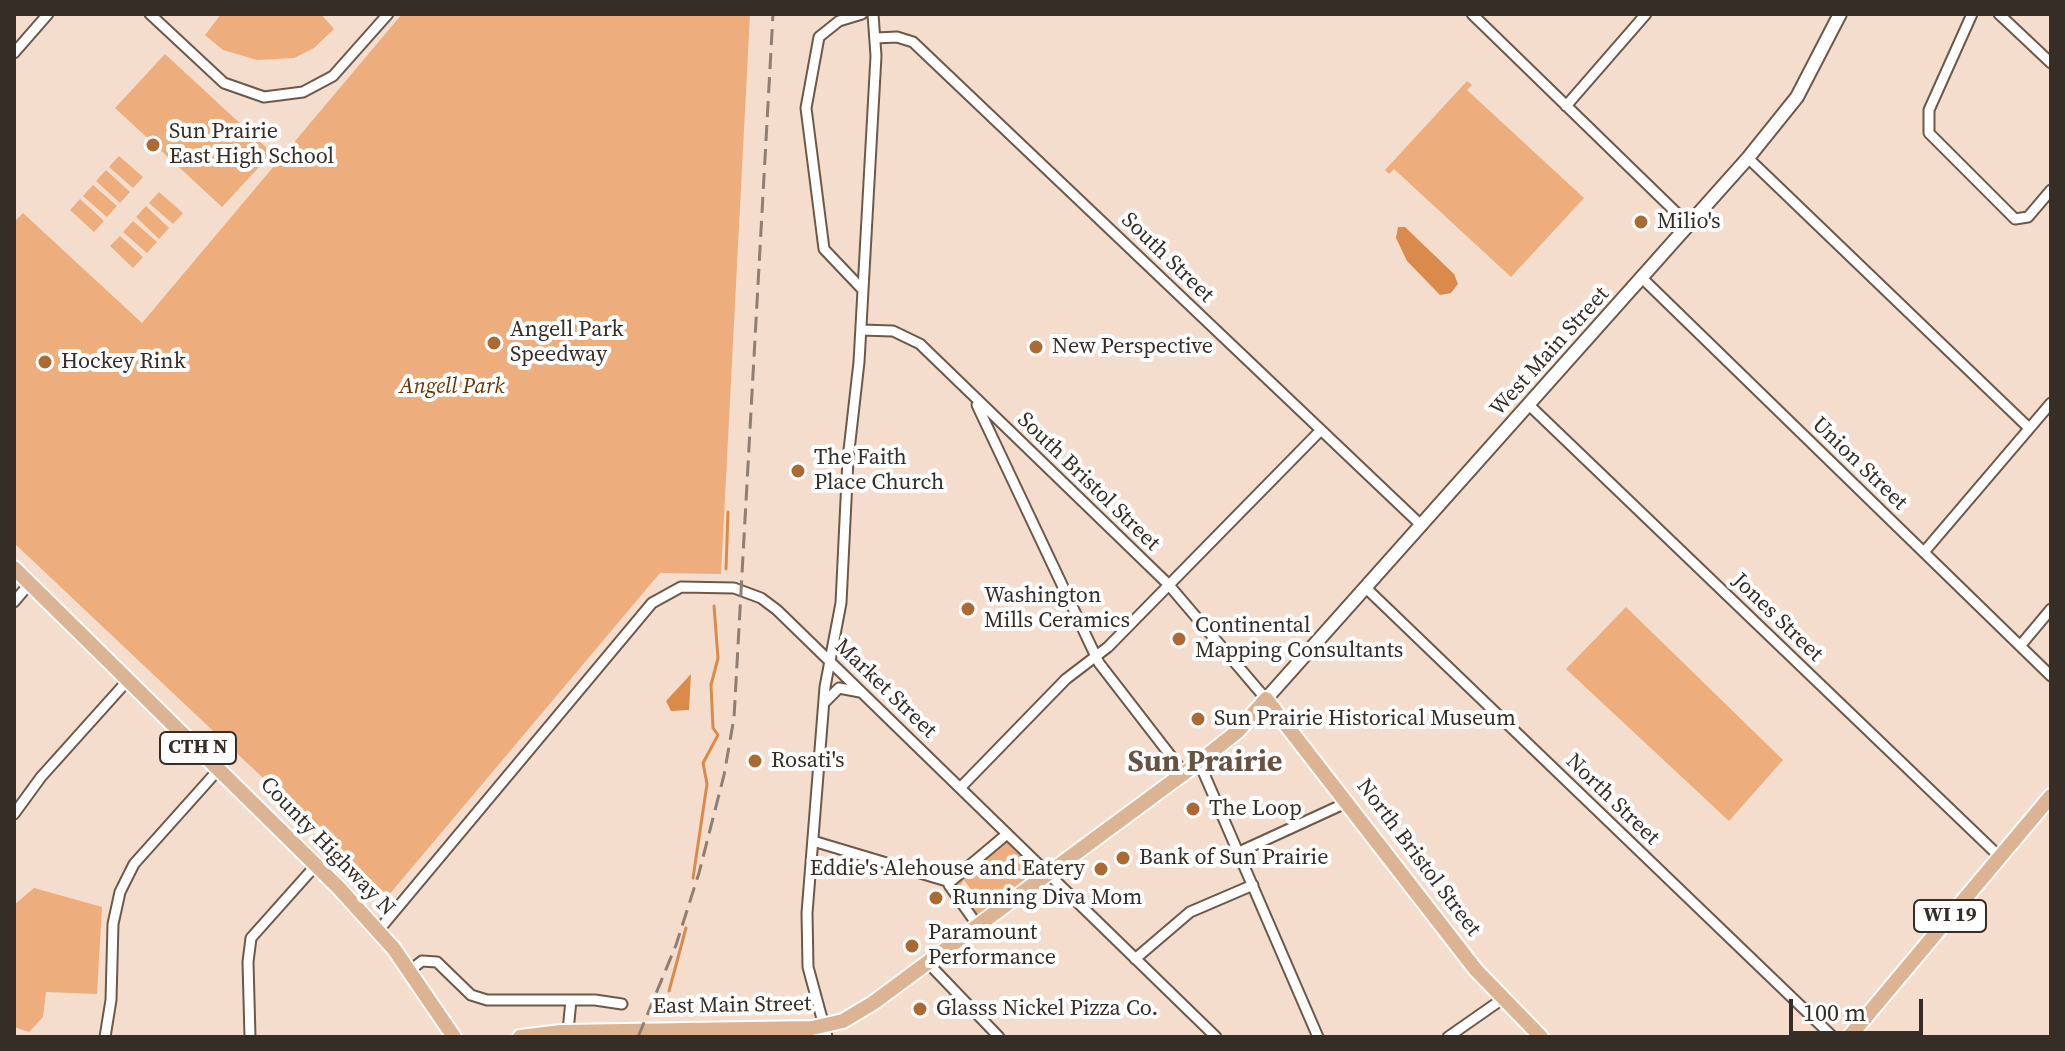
<!DOCTYPE html>
<html>
<head>
<meta charset="utf-8">
<style>
	body { margin:0 }
	#map { position:relative; width:2065px; height:1051px; overflow:hidden; background:#f5ddcd; font-family:"Source Serif 4",serif }
	canvas { display:block }
	.frame { position:absolute; inset:0; border:16px solid #362d26; pointer-events:none }
	.scale { position:absolute; left:1789px; top:999px; width:134px; height:36px; box-sizing:border-box; border:4px solid #362d26; border-top:0; padding-left:10px; font-size:24px; line-height:28px; white-space:nowrap; color:#362d26; -webkit-text-stroke:6px #fff; paint-order:stroke }
</style>
</head>
<body>
<div id="map">
<canvas width="2065" height="1051"></canvas>
<div class="frame"></div>
<div class="scale">100 m</div>
</div>
<script>
const ctx = document.querySelector('canvas').getContext('2d');
ctx.lineJoin = 'round';
function fill(path, color) {
  ctx.fillStyle = color;
  ctx.fill(path, 'evenodd');
}
function shape(rows) {
  const path = new Path2D();
  for (const r of rows) {
    path.moveTo(r[0], r[1]);
    for (let i = 2; i < r.length; i += 2) path.lineTo(r[i], r[i + 1]);
  }
  return path;
}
function trace(path, color, width, dash) {
  ctx.strokeStyle = color;
  ctx.lineWidth = width;
  ctx.lineCap = dash ? 'butt' : 'round';
  ctx.setLineDash(dash || []);
  ctx.stroke(path);
}
function label(font, color, halo, rows, align = 'center') {
  ctx.font = font + ' "Source Serif 4",serif';
  ctx.lineWidth = 8;
  ctx.setLineDash([]);
  ctx.textBaseline = 'middle';
  ctx.strokeStyle = halo;
  ctx.fillStyle = color;
  for (const [text, x, y, turn = 0] of rows) {
    ctx.save();
    ctx.translate(x, y);
    ctx.rotate((+turn || 0) * Math.PI / 180);
    ctx.textAlign = isNaN(turn) ? turn : align;
    if (halo) ctx.strokeText(text, 0, 0);
    ctx.fillText(text, 0, 0);
    ctx.restore();
  }
}
fill(shape([
	[221,14,321,14,334,29,314,48,294,58,257,60,223,50,205,35],
	[402,14,750,14,721,574,660,573,388,896,14,543,14,222,23,213,142,323],
	[165,54,272,153,222,207,115,108],
	[1467,81,1472,85,1467,90,1584,198,1511,277,1394,169,1389,174,1385,170],
	[119,156,143,177,133,188,109,167],
	[106,170,130,192,120,203,96,181],
	[93,185,117,206,107,217,83,196],
	[159,192,183,213,173,224,149,203],
	[80,199,104,221,94,232,70,210],
	[146,206,169,228,159,239,136,217],
	[133,221,157,242,147,253,123,232],
	[120,236,143,257,133,268,110,246],
	[1626,607,1783,760,1729,821,1566,669],
	[1007,834,1049,874,978,926,967,912,977,898,964,880,955,894,951,877],
	[34,888,102,907,97,994,46,992,43,1017,29,1032,14,1027,14,905]
]), '#edad7c');
fill(shape([
	[1398,227,1405,227,1454,274,1458,284,1451,293,1440,295,1407,261,1396,238],
	[691,674,689,710,671,711,666,701]
]), '#da8b4b');
trace(shape([
	[726,569,728,512],
	[693,878,707,784,703,763,718,735,713,728,711,685,718,658,714,606],
	[669,991,686,928]
]), '#da8b4b', 3);
const minor = shape([
	[150,14,224,83,264,97,303,92,333,76,388,14],
	[1472,14,1689,225],
	[1972,14,1929,110,1929,133,2015,219,2028,217,2051,190],
	[1999,14,2051,63],
	[876,38,897,37,913,42,1422,526],
	[14,53,48,14],
	[1566,106,1646,14],
	[1748,158,2029,428],
	[1642,278,2051,676],
	[862,289,824,249,806,108,819,37,839,21,862,14],
	[861,330,893,331,920,344,1168,584,1266,699],
	[977,405,1099,663,1184,773],
	[1529,405,2000,857],
	[1924,552,2051,403],
	[1366,588,1833,1037],
	[14,602,30,583],
	[2020,646,2051,609],
	[824,703,839,688,860,692],
	[1199,762,1318,1037],
	[960,788,1066,679,1108,647,1321,430],
	[14,814,41,777,129,679],
	[813,841,950,882],
	[1239,852,1348,802],
	[978,926,949,885,950,882,1007,834],
	[378,931,652,603,681,587,734,588,761,598,777,610,1216,1037],
	[1135,959,1190,912,1253,885],
	[928,963,999,1037],
	[409,971,422,961,437,962,471,995,487,1000,595,1000,622,1004],
	[568,1031,571,1000],
	[105,1037,111,1000,113,924,120,892,134,864,219,769],
	[250,1037,248,962,251,938,317,864],
	[827,1037,808,967,807,913,825,687,841,603,848,459,859,362,876,56,873,14],
	[1448,1037,1501,1000]
]);
const secondary = shape([
	[1266,699,1748,158,1797,97,1840,14]
]);
const primary = shape([
	[14,568,338,887,394,949,454,1037],
	[520,1037,561,1032,812,1028,843,1021,873,1003,1199,762,1238,731,1266,699,1476,970,1541,1037],
	[1849,1037,2051,796]
]);
trace(minor, '#6d594a', 13);
trace(secondary, '#6d594a', 16);
trace(primary, '#fff', 18);
trace(minor, '#fff', 9);
trace(secondary, '#fff', 12);
trace(primary, '#ddb493', 14);
trace(shape([
	[638,1037,676,945,699,873,724,775,734,718,773,14]
]), '#8e7e73', 3, [16, 8]);
for (const [x, y, r, color] of [
	[153,145,8,"#ab6a34"],
	[1641,222,8,"#ab6a34"],
	[494,343,8,"#ab6a34"],
	[1036,347,8,"#ab6a34"],
	[45,362,8,"#ab6a34"],
	[798,471,8,"#ab6a34"],
	[968,609,8,"#ab6a34"],
	[1179,639,8,"#ab6a34"],
	[1198,719,8,"#ab6a34"],
	[755,761,8,"#ab6a34"],
	[1193,809,8,"#ab6a34"],
	[1123,858,8,"#ab6a34"],
	[1101,869,8,"#ab6a34"],
	[936,898,8,"#ab6a34"],
	[912,946,8,"#ab6a34"],
	[920,1009,8,"#ab6a34"]
]) {
  const dot = new Path2D();
  dot.arc(x, y, r, 0, 2 * Math.PI);
  ctx.fillStyle = color;
  ctx.fill(dot);
  trace(dot, '#fff', 3);
}
for (const [x, y, w] of [
	[198,748,76],
	[1950,916,72]
]) {
  const box = new Path2D();
  box.roundRect(x - w / 2, y - 16, w, 32, 6);
  ctx.fillStyle = '#fff';
  ctx.fill(box);
  trace(box, '#362d26', 2);
}
label('bold 20px', '#362d26', null, [
	["CTH N",198,748],
	["WI 19",1950,916]
]);
label('22px', '#362d26', '#fff', [
	["Sun Prairie",169,132],
	["East High School",169,157],
	["Milio's",1657,222],
	["Angell Park",510,330],
	["Speedway",510,355],
	["New Perspective",1052,347],
	["Hockey Rink",61,362],
	["The Faith",814,458],
	["Place Church",814,483],
	["Washington",984,596],
	["Mills Ceramics",984,621],
	["Continental",1195,626],
	["Mapping Consultants",1195,651],
	["Sun Prairie Historical Museum",1214,719],
	["Rosati's",771,761],
	["The Loop",1209,809],
	["Bank of Sun Prairie",1139,858],
	["Eddie's Alehouse and Eatery",1085,869,"right"],
	["Running Diva Mom",952,898],
	["Paramount",928,933],
	["Performance",928,958],
	["Glasss Nickel Pizza Co.",936,1009]
], 'left');
label('22px', '#362d26', '#fff', [
	["South Street",1167,258,44],
	["West Main Street",1550,352,-48],
	["Union Street",1859,464,44],
	["South Bristol Street",1088,482,44],
	["Jones Street",1777,618,44],
	["Market Street",885,689,44],
	["North Street",1612,800,44],
	["County Highway N",327,847,46],
	["North Bristol Street",1418,858,53],
	["East Main Street",732,1006,-1]
]);
label('italic 22px', '#683500', '#fff', [
	["Angell Park",452,387]
]);
label('bold 30px', '#675344', '#fff', [
	["Sun Prairie",1205,763]
]);
</script>
</body>
</html>
